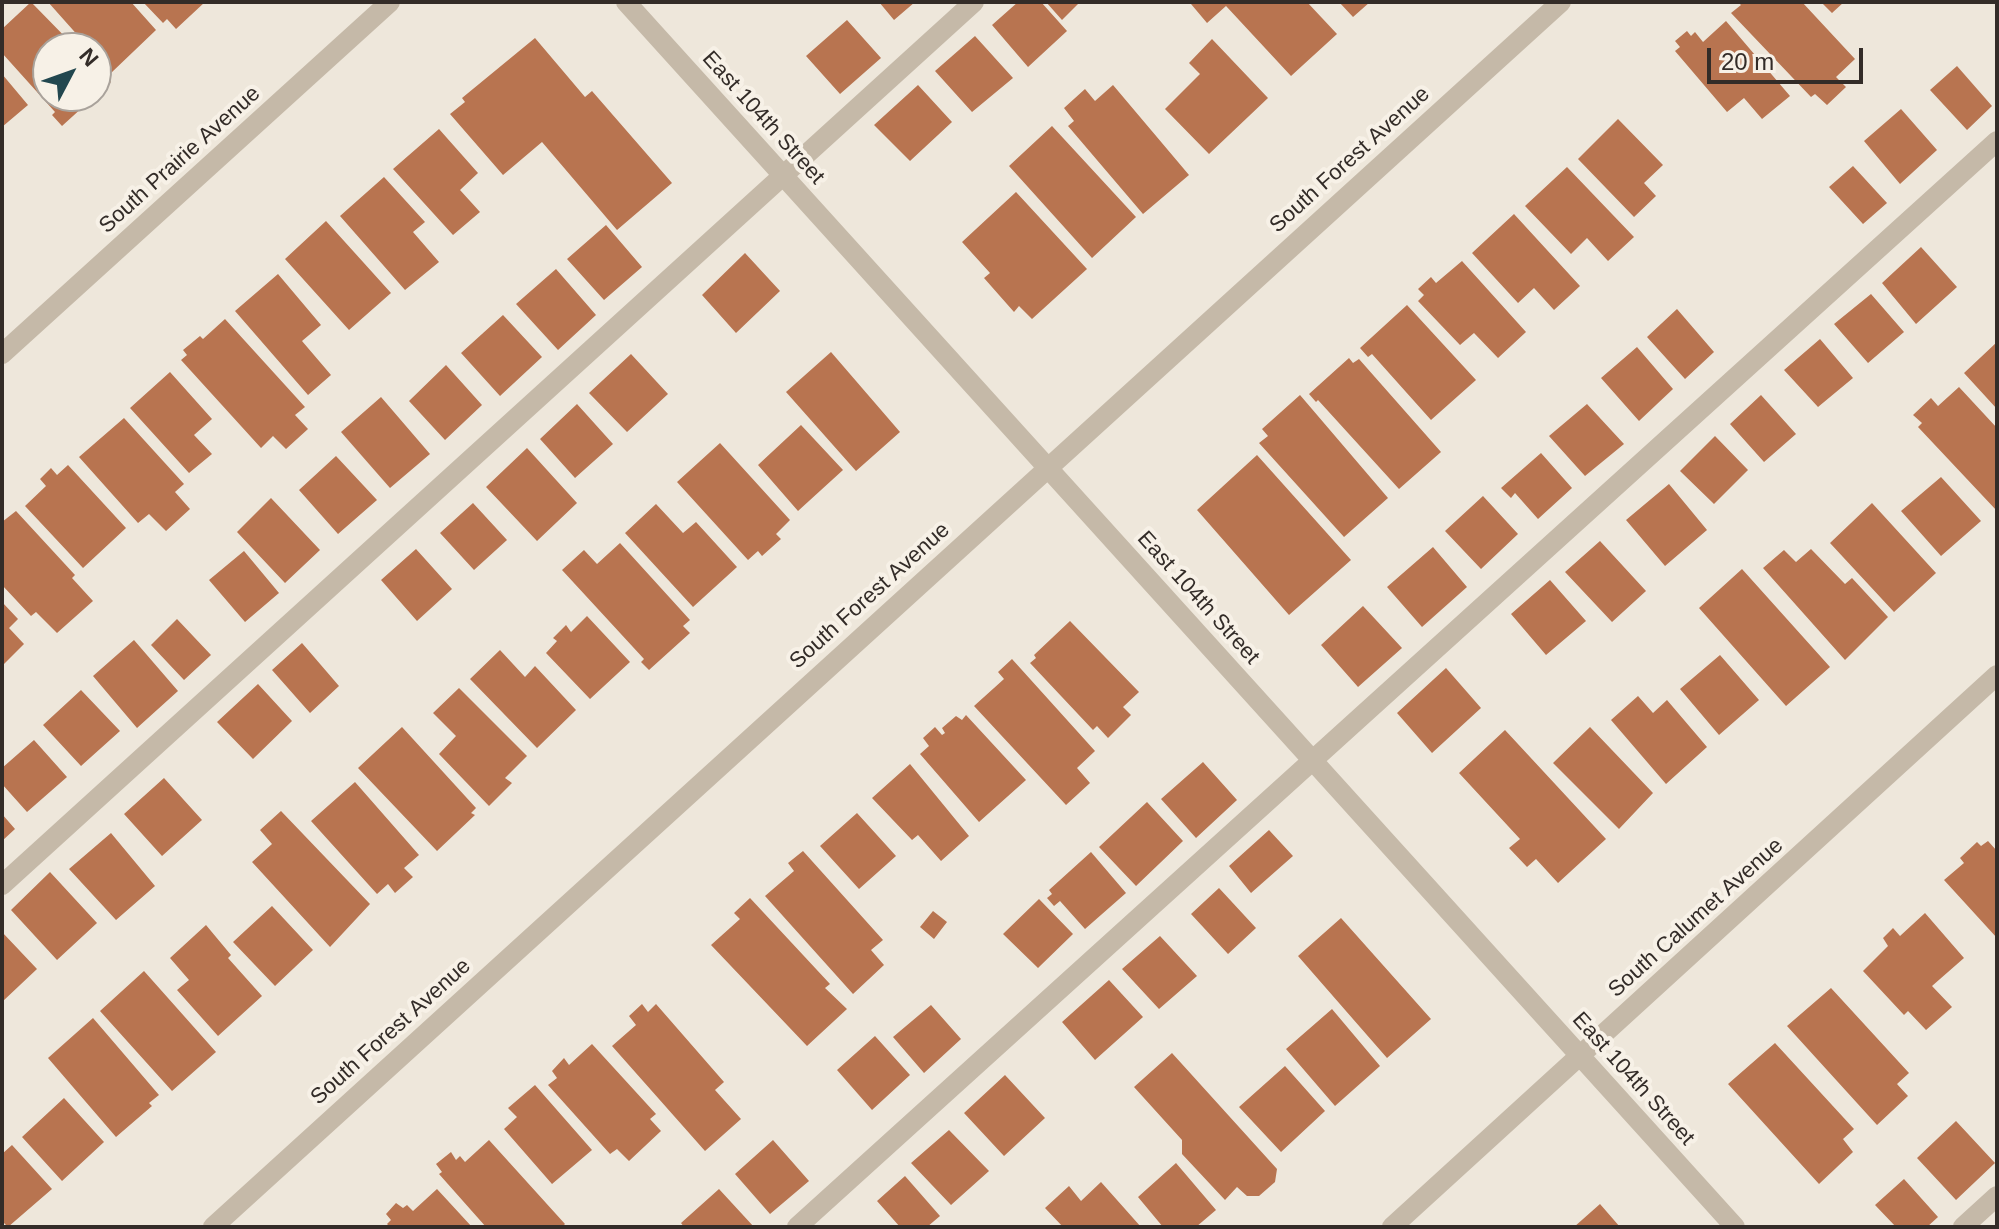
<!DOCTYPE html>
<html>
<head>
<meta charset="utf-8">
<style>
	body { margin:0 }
	#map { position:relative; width:1999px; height:1229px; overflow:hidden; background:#eee7db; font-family:Helvetica,sans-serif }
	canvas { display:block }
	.frame { position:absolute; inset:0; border:4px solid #332c28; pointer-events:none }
	.north { position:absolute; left:32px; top:32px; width:80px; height:80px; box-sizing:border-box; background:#f7f1e7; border:2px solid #a9a29b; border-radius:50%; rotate:49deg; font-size:22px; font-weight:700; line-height:32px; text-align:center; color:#332c28 }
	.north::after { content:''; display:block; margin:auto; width:28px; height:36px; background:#22474f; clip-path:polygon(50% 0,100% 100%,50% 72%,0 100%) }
	.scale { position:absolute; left:1707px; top:48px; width:156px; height:36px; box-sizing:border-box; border:4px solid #332c28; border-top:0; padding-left:10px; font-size:24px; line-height:28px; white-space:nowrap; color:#332c28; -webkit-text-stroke:6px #f7f1e7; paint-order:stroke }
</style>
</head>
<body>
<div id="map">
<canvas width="1999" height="1229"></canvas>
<div class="frame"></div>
<div class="north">N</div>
<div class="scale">20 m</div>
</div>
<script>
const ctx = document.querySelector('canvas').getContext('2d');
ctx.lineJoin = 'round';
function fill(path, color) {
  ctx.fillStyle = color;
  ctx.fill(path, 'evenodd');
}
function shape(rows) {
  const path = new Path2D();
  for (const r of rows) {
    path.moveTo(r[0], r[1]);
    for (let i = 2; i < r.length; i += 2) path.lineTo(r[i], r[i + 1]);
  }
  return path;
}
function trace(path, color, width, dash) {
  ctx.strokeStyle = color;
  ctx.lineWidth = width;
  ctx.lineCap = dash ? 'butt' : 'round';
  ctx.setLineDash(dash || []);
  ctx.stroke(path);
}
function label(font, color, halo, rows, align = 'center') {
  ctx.font = font + ' Helvetica,sans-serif';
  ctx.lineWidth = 8;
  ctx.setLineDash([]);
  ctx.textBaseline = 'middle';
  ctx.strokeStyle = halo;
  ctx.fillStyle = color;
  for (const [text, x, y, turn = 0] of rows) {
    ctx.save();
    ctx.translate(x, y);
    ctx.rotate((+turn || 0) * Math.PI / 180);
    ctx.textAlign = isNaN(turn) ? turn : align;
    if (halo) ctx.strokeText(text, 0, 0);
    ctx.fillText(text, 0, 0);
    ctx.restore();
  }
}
fill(shape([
	[31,2,76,48,48,48,48,96,95,96,62,126,52,115,55,112,2,53,2,29],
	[48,2,131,2,156,30,111,73,96,56,96,48,89,48],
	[143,2,205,2,176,29,167,19,163,23],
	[879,2,915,2,894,20],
	[1018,2,1041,2,1067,31,1028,67,992,25],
	[1046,2,1080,2,1062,20],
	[1194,2,1307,2,1337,34,1291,76,1226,6,1207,23,1191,4],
	[1339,2,1370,2,1353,17],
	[1738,2,1802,2,1855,59,1836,77,1846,87,1827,105,1815,94,1811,97,1731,13,1741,5],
	[1821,2,1844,2,1832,13],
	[847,20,881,58,840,94,806,56],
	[1726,21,1790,96,1762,119,1744,98,1727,112,1675,51,1680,47,1675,41,1687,31,1691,36,1695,32,1703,42],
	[975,36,1013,78,972,112,935,71],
	[535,38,585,97,592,91,672,183,617,230,542,142,503,175,450,114,465,102,462,98],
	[1212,39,1268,98,1209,154,1165,109,1200,74,1189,63],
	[1957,66,1992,106,1967,130,1930,90],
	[99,68,111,82,96,95,96,73],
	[2,74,28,105,2,127],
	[918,85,952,122,910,161,874,125],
	[1113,85,1189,175,1143,214,1068,126,1074,121,1064,108,1085,89,1095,101],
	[1901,109,1937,150,1900,184,1864,141],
	[1618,119,1663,165,1644,183,1656,196,1634,217,1578,159],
	[1052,126,1136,217,1092,258,1009,166],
	[439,129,478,173,460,190,480,212,453,235,393,169],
	[1853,166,1887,203,1863,224,1829,187],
	[1567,167,1634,237,1608,261,1587,238,1571,254,1525,206],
	[384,177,425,222,413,232,439,262,405,290,340,216],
	[1016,192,1087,269,1032,319,1019,306,1014,312,984,278,990,273,962,242],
	[1514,214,1580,286,1554,310,1534,288,1518,303,1472,253],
	[326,221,391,293,349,330,285,259],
	[606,225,642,267,604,300,567,259],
	[1921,247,1957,287,1916,324,1882,283],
	[745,253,780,291,736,333,702,295],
	[1462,261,1526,332,1498,358,1474,333,1460,345,1418,301,1424,295,1418,289,1431,277,1436,283],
	[556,269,596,315,558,350,516,304],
	[278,274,321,325,302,341,331,375,308,395,235,311],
	[1871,294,1904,332,1868,363,1834,324],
	[1407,305,1476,380,1431,420,1372,354,1368,357,1360,348],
	[1677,309,1714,352,1685,379,1647,337],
	[503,315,542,357,500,396,461,353],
	[225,319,305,407,295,415,308,429,286,449,273,436,261,448,181,360,187,355,183,350,200,336,203,339],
	[1820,339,1853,378,1818,407,1784,370],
	[1997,342,1997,409,1964,373],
	[1637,347,1673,389,1639,421,1601,378],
	[831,352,900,432,856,471,786,392],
	[631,354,668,394,627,432,589,393],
	[1349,358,1353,363,1359,359,1441,452,1399,489,1318,400,1316,402,1309,394],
	[446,365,482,405,445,440,409,401],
	[170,372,212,419,194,435,212,454,189,473,130,408],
	[1959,387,1997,428,1997,511,1918,427,1922,423,1913,415,1931,398,1938,406],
	[1300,395,1388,498,1344,537,1259,443,1268,436,1262,429],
	[1761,395,1796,434,1764,462,1730,424],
	[381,397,430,454,390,488,341,432],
	[577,404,613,444,575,478,540,439],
	[1587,404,1624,444,1585,476,1549,436],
	[124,418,184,484,175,492,190,509,166,531,149,514,138,523,79,457],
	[801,425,843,470,798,511,758,465],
	[1715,436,1748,470,1714,504,1680,471],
	[720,443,790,520,776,534,781,539,762,556,758,551,748,560,677,482],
	[527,448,577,503,537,541,486,487],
	[1541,453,1572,488,1538,519,1515,493,1511,498,1501,488],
	[1257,455,1351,560,1289,615,1197,510],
	[336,456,377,500,338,534,299,490],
	[68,465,126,528,83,568,25,506,46,486,40,479,51,468,57,475],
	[1941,477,1981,521,1941,556,1901,511],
	[1669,484,1707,530,1665,566,1626,520],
	[1483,496,1518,534,1481,569,1445,531],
	[271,498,320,550,285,583,237,532],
	[473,503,507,540,474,570,440,533],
	[1872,503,1936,573,1894,612,1830,543],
	[656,504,683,533,696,522,737,567,693,607,625,533],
	[16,511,75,575,72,578,93,601,57,633,36,612,31,616,2,585,2,522],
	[1600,541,1646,591,1612,622,1565,572],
	[620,543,690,620,683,626,690,633,649,670,641,662,644,659,562,570,584,550,597,564],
	[1433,547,1467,587,1422,627,1387,587],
	[416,549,452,589,417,621,381,580],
	[1811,549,1845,584,1852,578,1888,617,1845,660,1763,568,1784,550,1796,562],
	[244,551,279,593,245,622,209,580],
	[1742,569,1830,667,1786,706,1699,608],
	[1550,580,1586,621,1546,655,1511,614],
	[2,602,18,619,9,628,24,644,2,666],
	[1363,606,1402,648,1358,687,1321,645],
	[587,616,630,662,590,699,546,653,557,641,553,638,566,625,571,632],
	[177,619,211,655,184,680,151,645],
	[1070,621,1139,692,1123,707,1131,715,1108,738,1097,726,1093,730,1030,663,1036,658,1034,655],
	[134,640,178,691,137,728,93,676],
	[302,643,339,686,310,713,272,670],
	[500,650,525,677,535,666,576,710,537,748,470,679],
	[1720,655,1759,700,1719,735,1680,689],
	[1012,659,1095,751,1077,768,1090,783,1066,805,974,706,1004,679,998,672],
	[1446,668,1481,708,1432,753,1397,713],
	[258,684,292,721,253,759,217,722],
	[459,688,527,756,505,778,512,783,489,806,439,754,456,736,433,713],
	[81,690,120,731,81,766,43,725],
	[1638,696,1653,713,1667,700,1707,747,1666,784,1611,720],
	[966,715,1026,780,979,822,920,754,929,746,923,738,935,727,942,735,945,733,942,728,956,716,962,720],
	[402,727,476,808,471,813,475,815,437,851,358,768],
	[1590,727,1653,793,1619,829,1553,763],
	[1505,730,1606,839,1558,883,1536,859,1527,867,1509,848,1520,839,1459,773],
	[34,740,67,777,27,812,2,784,2,768],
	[1203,762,1237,800,1196,838,1161,799],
	[910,764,969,836,941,861,918,835,912,840,872,798],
	[164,778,202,820,162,856,124,814],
	[355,782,419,855,404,868,413,877,395,893,388,884,377,894,311,821],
	[1147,802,1183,841,1136,886,1099,847],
	[281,811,370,904,330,947,252,862,272,844,260,830],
	[857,813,896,856,859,889,820,846],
	[2,814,15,829,2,841],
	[1269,830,1293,856,1251,893,1229,866],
	[111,833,155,886,116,920,69,869],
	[1988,841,1997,851,1997,938,1944,880,1964,863,1960,858,1977,842,1981,846],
	[803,851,883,940,871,950,884,965,853,994,765,896,794,871,788,863],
	[1091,852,1126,893,1085,929,1060,901,1054,906,1047,898,1052,894,1049,890],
	[50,872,97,923,57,960,11,910],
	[1219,888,1256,928,1228,954,1191,914],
	[750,898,830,984,825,988,847,1009,807,1046,711,945,740,919,734,913],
	[1039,899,1073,934,1038,968,1003,934],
	[272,906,313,950,275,986,233,942],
	[933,911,947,922,934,939,920,927],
	[1925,913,1964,958,1932,986,1952,1007,1926,1030,1908,1011,1904,1015,1863,971,1888,946,1883,938,1893,928,1900,936],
	[1341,918,1431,1019,1387,1058,1298,956],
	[206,925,231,955,228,958,262,996,218,1036,177,990,189,980,170,958],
	[2,932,37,969,2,1002],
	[1160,936,1197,976,1159,1009,1122,969],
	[144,971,216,1052,172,1091,100,1011],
	[1109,980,1143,1017,1095,1060,1062,1022],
	[1831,988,1909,1073,1897,1084,1908,1096,1877,1125,1787,1026],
	[642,1004,648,1012,656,1004,724,1082,715,1090,741,1119,705,1151,612,1046,636,1025,629,1016],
	[931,1005,961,1039,924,1073,893,1037],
	[1332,1009,1380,1066,1335,1106,1286,1049],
	[93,1018,159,1095,149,1103,152,1106,116,1137,48,1058],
	[875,1036,910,1075,872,1110,837,1070],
	[1775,1043,1854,1129,1843,1139,1853,1152,1819,1184,1728,1084],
	[592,1044,656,1114,650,1119,661,1131,629,1161,617,1149,610,1154,548,1085,557,1078,552,1071,564,1058,569,1065],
	[1172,1053,1277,1169,1275,1182,1259,1196,1247,1196,1237,1187,1225,1200,1182,1154,1182,1140,1134,1087],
	[1285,1066,1325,1111,1281,1152,1239,1107],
	[1005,1075,1045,1118,1004,1156,964,1113],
	[535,1085,592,1150,552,1184,504,1129,517,1117,508,1108],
	[64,1098,104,1142,62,1181,22,1137],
	[1956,1121,1995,1163,1956,1200,1917,1158],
	[949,1130,989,1171,951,1205,911,1163],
	[489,1140,565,1224,562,1227,486,1227,439,1174,442,1172,436,1164,451,1152,456,1160,460,1156,465,1162],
	[773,1140,809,1181,770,1214,735,1174],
	[12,1145,52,1189,8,1227,2,1221,2,1154],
	[1176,1163,1216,1210,1196,1227,1163,1227,1138,1197],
	[905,1176,940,1216,927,1227,900,1227,877,1201],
	[1904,1179,1938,1217,1927,1227,1896,1227,1875,1205],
	[1101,1182,1141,1227,1063,1227,1045,1208,1069,1186,1081,1201],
	[437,1189,472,1227,390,1227,387,1224,391,1220,386,1214,396,1203,403,1208,407,1205,413,1211],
	[719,1189,754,1227,684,1227,681,1223],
	[1600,1204,1620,1227,1574,1227]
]), '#b87450');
trace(shape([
	[626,2,1735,1227],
	[2,354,390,2],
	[2,885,974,2],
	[213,1227,1561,2],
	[797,1227,1997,141],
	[1392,1227,1997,675],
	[1963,1227,1997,1196]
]), '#c5b9a8', 20);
label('22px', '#332c28', '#f7f1e7', [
	["East 104th Street",763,118,48],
	["South Prairie Avenue",180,160,-42],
	["South Forest Avenue",1350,160,-42],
	["South Forest Avenue",870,596,-42],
	["East 104th Street",1198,598,48],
	["South Calumet Avenue",1696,918,-42],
	["South Forest Avenue",391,1032,-42],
	["East 104th Street",1633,1079,48]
]);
</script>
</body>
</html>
